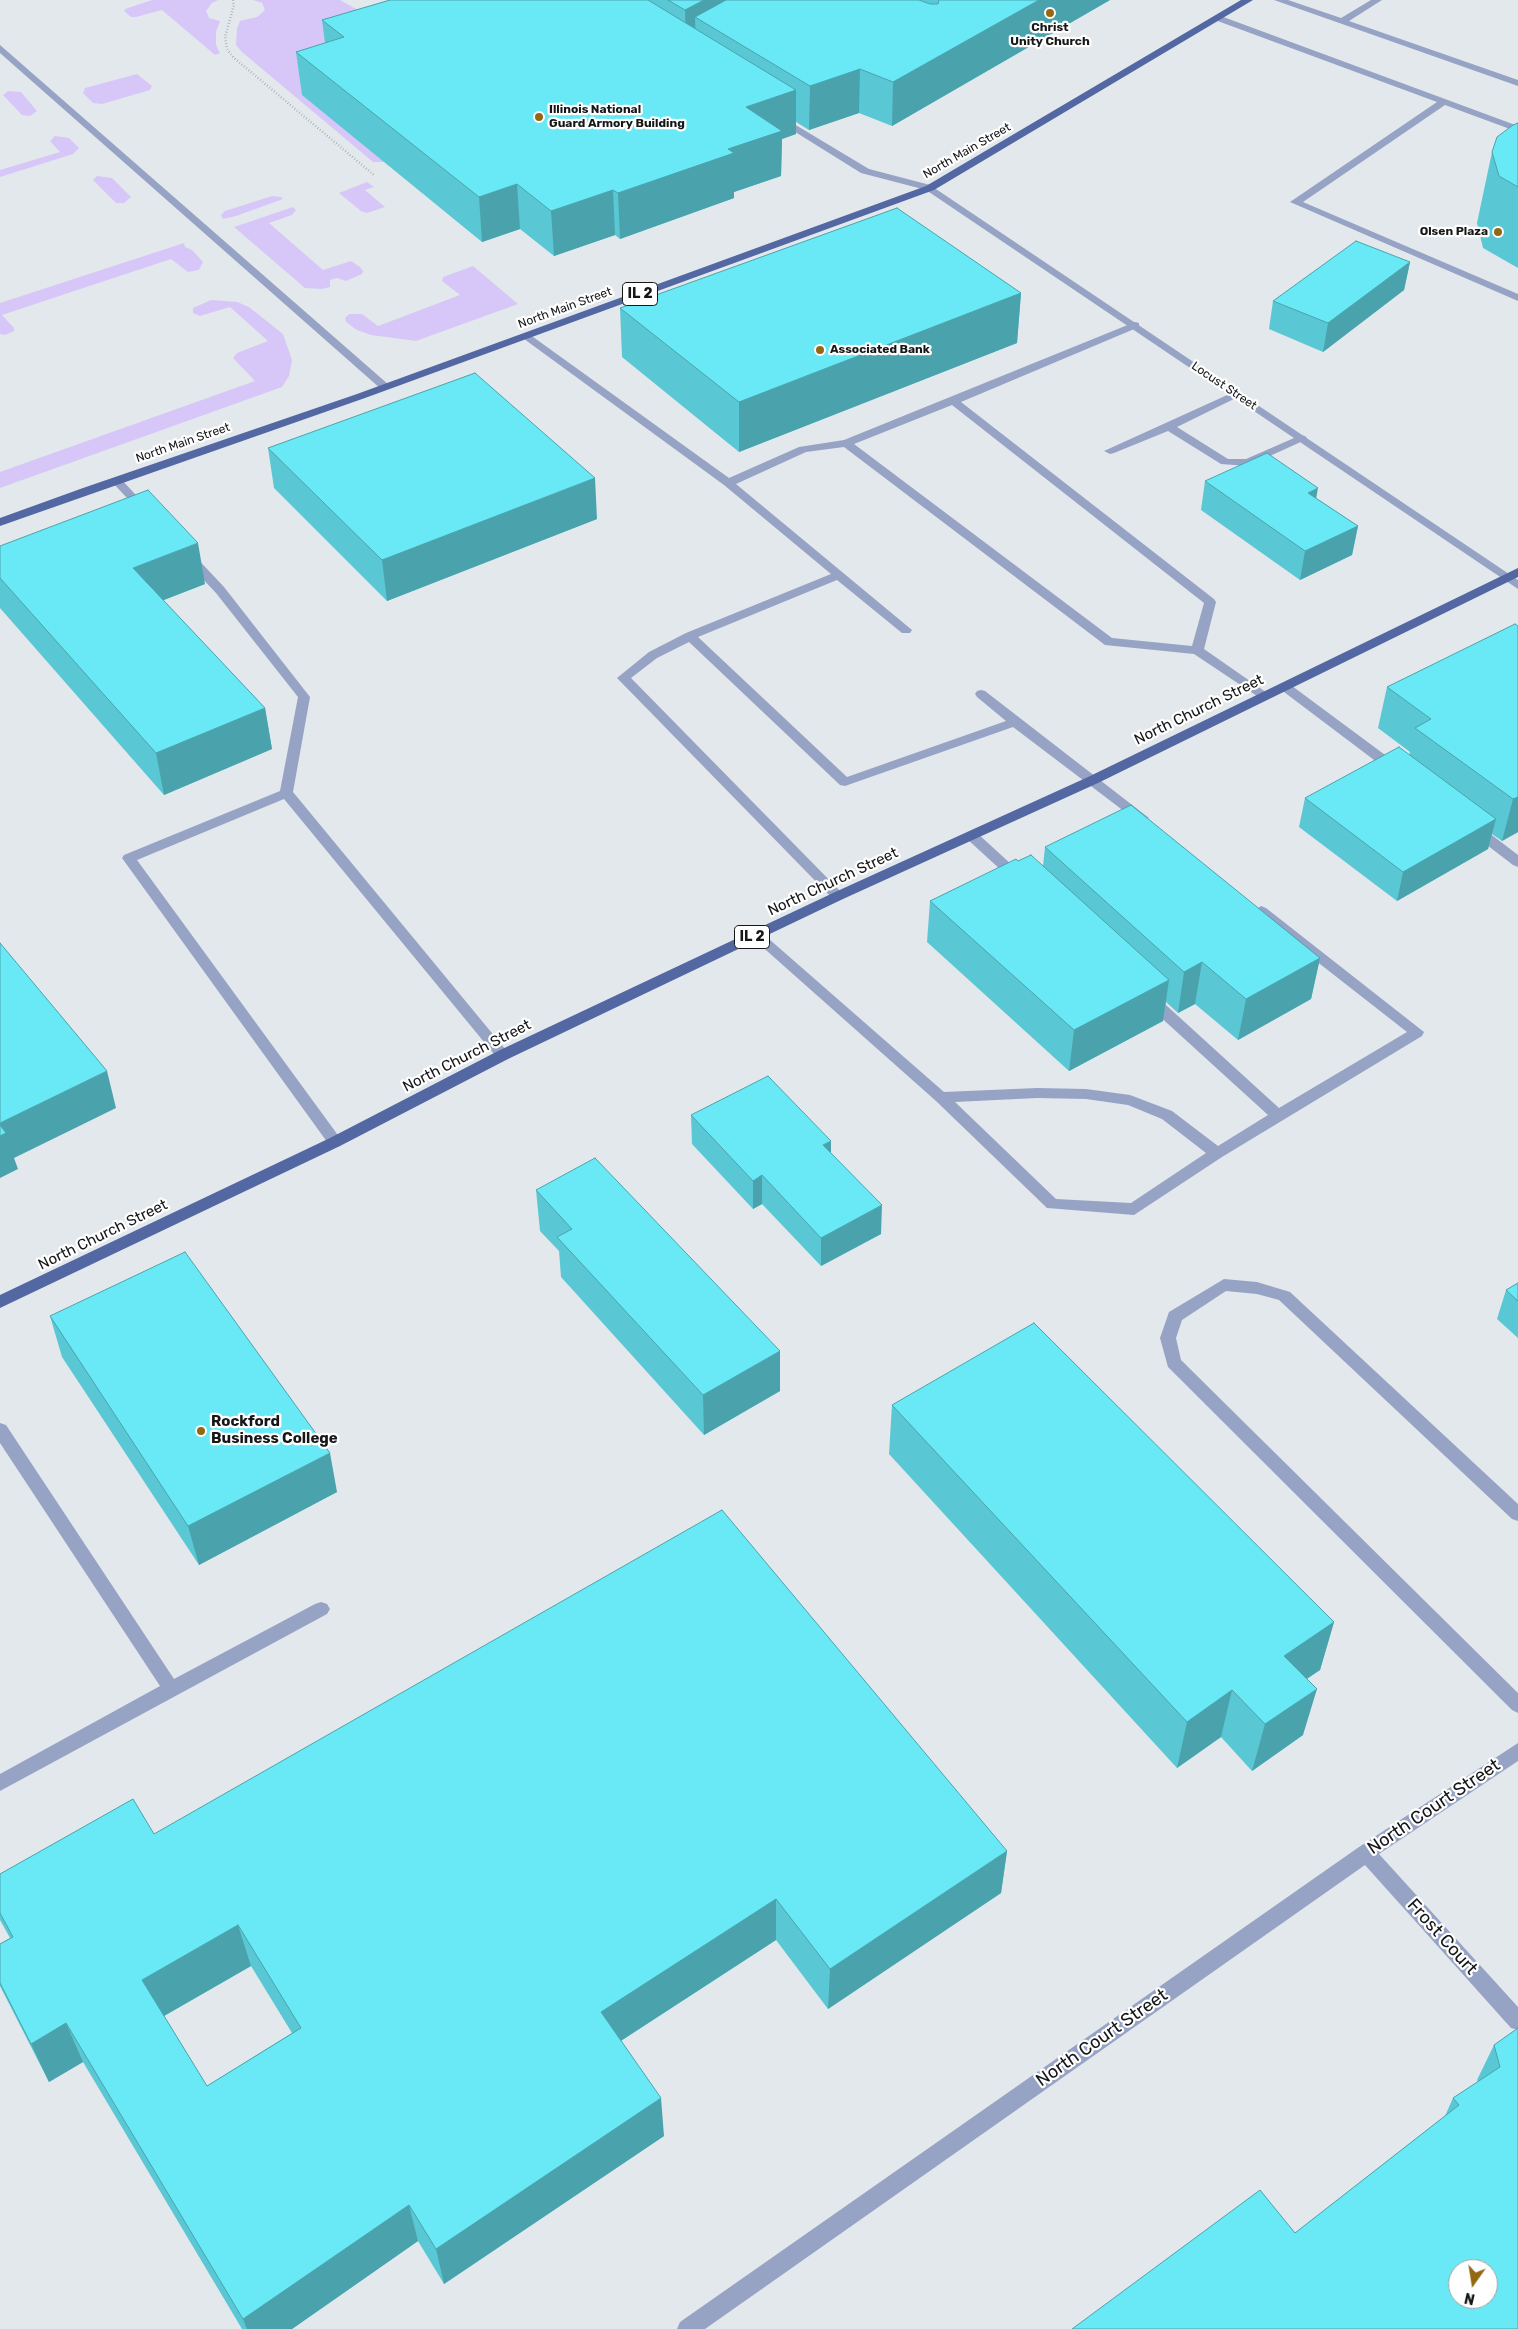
<!DOCTYPE html>
<html>
<head>
<meta charset="utf-8">
<style>
	body { margin:0 }
	#map { position:relative; width:1518px; height:2329px; overflow:hidden; background:#e3e8ec; font-family:Rubik,sans-serif }
	canvas { display:block }
	.north { position:absolute; left:1448px; top:2259px; width:50px; height:50px; box-sizing:border-box; background:#fff; border:1px solid #a1a2a3; border-radius:50%; rotate:193deg; font-size:14px; font-weight:700; line-height:20px; text-align:center; color:#151718 }
	.north::after { content:''; display:block; margin:auto; width:18px; height:22px; background:#936812; clip-path:polygon(50% 0,100% 100%,50% 72%,0 100%) }
</style>
</head>
<body>
<div id="map">
<canvas width="1518" height="2329"></canvas>
<div class="north">N</div>
</div>
<script>
const ctx = document.querySelector('canvas').getContext('2d');
ctx.lineJoin = 'round';
function fill(path, color) {
  ctx.fillStyle = color;
  ctx.fill(path, 'evenodd');
}
function shape(rows) {
  const path = new Path2D();
  for (const r of rows) {
    path.moveTo(r[0], r[1]);
    for (let i = 2; i < r.length; i += 2) path.lineTo(r[i], r[i + 1]);
  }
  return path;
}
function trace(path, color, width, dash) {
  ctx.strokeStyle = color;
  ctx.lineWidth = width;
  ctx.lineCap = dash ? 'butt' : 'round';
  ctx.setLineDash(dash || []);
  ctx.stroke(path);
}
function label(font, color, halo, rows, align = 'center') {
  ctx.font = font + ' Rubik,sans-serif';
  ctx.lineWidth = 4.5;
  ctx.setLineDash([]);
  ctx.textBaseline = 'middle';
  ctx.strokeStyle = halo;
  ctx.fillStyle = color;
  for (const [text, x, y, turn = 0] of rows) {
    ctx.save();
    ctx.translate(x, y);
    ctx.rotate((+turn || 0) * Math.PI / 180);
    ctx.textAlign = isNaN(turn) ? turn : align;
    if (halo) ctx.strokeText(text, 0, 0);
    ctx.fillText(text, 0, 0);
    ctx.restore();
  }
}
fill(shape([
	[152,0,218,0,212,3,206,11,209,18,220,21,216,32,216,45,220,53,215,55,162,10,136,17,131,17,124,11,125,9],
	[253,0,340,0,383,24,384,162,373,162,242,52,236,45,237,29,240,21,257,17,265,10,262,3],
	[137,74,152,86,150,90,102,104,93,103,83,93,85,88],
	[8,91,21,92,37,111,30,116,22,115,3,95],
	[55,136,69,138,79,148,73,154,0,177,0,170,60,152,50,141],
	[97,176,112,178,131,197,124,203,116,203,93,180],
	[367,182,374,187,365,190,385,207,367,213,361,211,339,193],
	[272,196,281,197,283,199,236,216,223,219,221,215,225,211],
	[293,207,296,210,292,215,269,223,323,270,351,261,360,267,363,271,362,274,346,281,337,278,330,280,330,287,322,289,305,288,234,227],
	[184,243,185,247,192,250,203,262,199,270,188,272,171,259,2,315,14,328,14,331,5,335,0,334,0,303],
	[473,266,518,304,416,341,371,335,357,330,346,322,345,318,349,314,362,314,378,326,460,295,442,281,443,277],
	[211,300,237,302,249,307,283,334,292,360,289,376,282,387,0,488,0,472,255,381,233,358,237,353,268,341,230,307,200,316,193,313,193,308]
]), '#d7c7f8');
trace(shape([
	[233,0,234,5,225,37,227,49,233,57,374,175]
]), '#8b8e91', 2.5, [0.5, 2.5]);
fill(shape([
	[1274,0,1288,0,1341,18,1371,0,1382,0,1349,21,1518,80,1518,86,1274,0],
	[1218,15,1518,126,1518,132,1445,105,1303,202,1518,294,1518,301,1290,202,1437,102,1215,20,1215,16,1218,15],
	[0,45,389,385,389,389,381,389,0,53,0,45],
	[779,115,869,169,934,186,935,188,930,191,861,173,776,120,774,118,779,115],
	[1135,322,1139,323,1139,327,961,402,1214,599,1216,602,1204,649,1270,695,1268,698,1260,698,1194,654,1105,645,844,447,806,452,736,484,912,630,910,633,902,633,837,580,698,637,847,777,1006,721,977,697,975,694,977,691,981,690,985,691,1149,818,1142,822,1137,821,1013,727,845,786,840,785,689,642,657,658,631,678,845,896,838,901,833,899,617,678,649,652,686,633,831,574,724,485,520,336,525,333,529,334,729,478,799,447,844,440,1135,322],
	[952,405,1204,603,1192,646,1112,638,854,444,952,405],
	[1236,391,1240,392,1242,394,1240,396,1177,427,1228,459,1246,459,1301,435,1305,436,1307,438,1305,440,1248,466,1221,464,1168,431,1114,453,1110,454,1104,451,1236,391],
	[116,477,120,478,150,510,152,512,150,514,142,514,112,482,110,480,116,477],
	[189,553,193,554,224,587,310,697,293,792,510,1055,508,1059,503,1060,498,1059,284,799,137,860,340,1138,342,1142,340,1146,335,1147,330,1146,122,858,124,855,280,791,298,697,216,593,185,560,183,557,185,554,189,553],
	[1284,682,1288,683,1400,766,1402,769,1400,772,1390,772,1280,689,1278,686,1284,682],
	[1475,825,1480,826,1518,855,1518,867,1513,865,1470,832,1468,829,1475,825],
	[971,831,976,832,1024,876,1026,879,1024,882,1014,882,966,838,964,835,971,831],
	[1261,906,1266,908,1424,1032,1422,1036,1222,1157,1134,1215,1047,1208,936,1101,749,935,756,930,761,932,944,1092,1037,1088,1086,1089,1130,1095,1172,1111,1218,1146,1268,1115,1145,1003,1143,999,1145,995,1155,995,1279,1108,1407,1032,1256,914,1254,911,1261,906],
	[1037,1098,1086,1099,1128,1105,1162,1119,1206,1153,1131,1203,1056,1199,955,1102,1037,1098],
	[1224,1279,1257,1282,1290,1292,1518,1504,1518,1521,1512,1519,1279,1300,1257,1294,1226,1291,1182,1320,1176,1338,1181,1360,1518,1693,1518,1713,1512,1710,1168,1367,1160,1338,1169,1312,1224,1279],
	[0,1423,6,1425,174,1679,315,1604,321,1602,327,1604,330,1609,327,1614,0,1791,0,1774,160,1686,0,1443,0,1423]
]), '#96a3c5');
fill(shape([
	[1518,1743,1518,1761,1379,1854,1518,2007,1518,2030,1511,2028,1365,1865,705,2329,677,2329,680,2322,1359,1847,1518,1743]
]), '#96a3c5');
fill(shape([
	[930,185,1518,580,1518,589,926,190,925,188,930,185]
]), '#96a3c5');
fill(shape([
	[1241,0,1253,0,934,190,365,398,0,526,0,518,83,488,357,394,926,186,1241,0],
	[1518,568,1518,577,1098,783,843,899,508,1059,340,1146,0,1308,0,1295,330,1138,498,1051,833,893,1088,777,1518,568]
]), '#5368a3');
fill(shape([
	[390,0,1110,0,892,126,859,113,809,130,796,122,796,134,782,139,781,176,734,192,734,198,620,239,615,235,554,256,520,229,482,242,302,95,296,52,325,43,322,20],
	[1518,123,1518,268,1483,248,1477,223,1492,152],
	[1410,262,1404,290,1323,352,1269,329,1273,301],
	[1021,293,1017,343,739,452,622,357,620,308],
	[268,448,597,519,387,601,274,488],
	[1205,481,1316,498,1358,526,1352,555,1300,580,1201,510],
	[0,546,205,584,163,600,265,708,272,749,164,795,0,608],
	[1518,626,1518,832,1502,841,1492,834,1488,849,1397,901,1299,827,1305,798,1409,755,1410,752,1378,728,1387,687],
	[1045,847,1320,958,1311,999,1238,1040,1195,1004,1178,1013,1166,1002,1163,1021,1069,1071,927,942,930,901,1018,861,1043,866],
	[691,1115,831,1154,881,1234,821,1266,762,1204,753,1209,692,1144],
	[536,1190,780,1391,704,1435,561,1277,559,1251,540,1231],
	[1518,1283,1518,1338,1497,1319,1506,1290],
	[50,1316,337,1492,199,1565,62,1357],
	[892,1405,1334,1622,1320,1670,1307,1679,1303,1735,1252,1771,1221,1737,1177,1768,889,1454],
	[154,1834,1007,1851,1001,1893,828,2009,776,1940,621,2041,664,2136,444,2284,418,2241,292,2329,242,2329,83,2062,49,2082,0,1986,0,1944,10,1938,0,1920,0,1874],
	[251,1966,292,2033,207,2086,164,2016],
	[1518,2028,1518,2329,1295,2233,1445,2116,1453,2098,1478,2082,1477,2080,1494,2045]
]), '#5ac8d4');
fill(shape([
	[704,0,788,0,695,17,696,49,686,54,685,10],
	[1039,0,1110,0,892,126,893,82],
	[860,69,859,113,809,130,810,86],
	[796,90,796,134,782,139,781,176,734,192,734,198,620,239,618,193,728,149,746,107],
	[517,184,520,229,482,242,479,197],
	[613,190,615,235,554,256,551,211],
	[1410,262,1404,290,1323,352,1328,323],
	[1021,293,1017,343,739,452,739,402],
	[595,478,597,519,387,601,382,560],
	[1318,488,1313,516,1308,493],
	[1358,526,1352,555,1300,580,1305,551],
	[198,543,205,584,141,609,133,568],
	[265,708,272,749,164,795,156,753],
	[1518,797,1518,832,1502,841,1513,799],
	[1496,819,1488,849,1397,901,1403,872],
	[1320,958,1311,999,1238,1040,1246,999],
	[1202,962,1195,1004,1178,1013,1184,972],
	[1169,980,1163,1021,1069,1071,1074,1030],
	[107,1071,116,1108,14,1158,18,1169,0,1178,0,1123],
	[831,1141,831,1170,823,1145],
	[762,1175,762,1204,753,1209,753,1181],
	[882,1205,881,1234,821,1266,821,1238],
	[780,1351,780,1391,704,1435,703,1395],
	[330,1453,337,1492,199,1565,188,1526],
	[1334,1622,1320,1670,1271,1702,1284,1656],
	[1317,1689,1303,1735,1252,1771,1265,1724],
	[1232,1690,1221,1737,1177,1768,1187,1722],
	[1007,1851,1001,1893,828,2009,830,1969],
	[776,1899,776,1940,605,2051,601,2012],
	[238,1925,251,1966,157,2020,142,1980],
	[66,2023,83,2062,49,2082,31,2044],
	[661,2098,664,2136,444,2284,436,2249],
	[409,2205,418,2241,292,2329,247,2329,243,2319]
]), '#4aa3ac');
const building = shape([
	[390,0,648,0,796,90,746,107,782,131,728,149,734,153,618,193,613,190,551,211,517,184,479,197,296,52,344,37,322,20,390,0],
	[668,0,704,0,685,10,668,0],
	[726,0,919,0,930,4,938,4,939,0,1039,0,893,82,860,69,810,86,695,17,726,0],
	[1518,123,1518,187,1499,176,1492,152,1497,137,1513,125,1518,123],
	[897,208,1021,293,739,402,620,308,897,208],
	[1356,241,1410,262,1328,323,1273,301,1356,241],
	[475,373,595,478,382,560,268,448,475,373],
	[1267,453,1318,488,1308,493,1358,526,1305,551,1205,481,1267,453],
	[148,490,198,543,133,568,265,708,156,753,0,578,0,546,148,490],
	[1515,624,1518,626,1518,797,1513,799,1415,728,1431,719,1387,687,1515,624],
	[1399,747,1496,819,1403,872,1305,798,1399,747],
	[1131,805,1320,958,1246,999,1202,962,1184,972,1045,847,1131,805],
	[1031,855,1169,980,1074,1030,930,901,1016,859,1018,861,1031,855],
	[0,943,107,1071,0,1123,0,943],
	[768,1076,831,1141,823,1145,882,1205,821,1238,762,1175,753,1181,691,1115,768,1076],
	[0,1125,6,1133,0,1136,0,1125],
	[595,1158,780,1351,703,1395,557,1237,572,1229,536,1190,595,1158],
	[185,1252,330,1453,188,1526,50,1316,185,1252],
	[1518,1283,1518,1301,1506,1290,1518,1283],
	[1034,1323,1334,1622,1284,1656,1317,1689,1265,1724,1232,1690,1187,1722,892,1405,1034,1323],
	[722,1510,1007,1851,830,1969,776,1899,601,2012,661,2098,436,2249,409,2205,243,2319,66,2023,31,2044,0,1983,0,1944,13,1937,0,1913,0,1874,133,1799,154,1834,722,1510],
	[238,1925,301,2028,207,2086,142,1980,238,1925],
	[1518,2028,1518,2329,1072,2329,1260,2190,1295,2233,1459,2105,1453,2098,1500,2067,1494,2045,1518,2028],
	[1458,2269,1488,2269,1488,2299,1458,2299,1458,2269]
]);
fill(building, '#69e9f6');
trace(building, '#4aa3ac', 1);
for (const [x, y, r, color] of [
	[1050,13,5,"#936812"],
	[539,117,5,"#936812"],
	[1498,232,5,"#936812"],
	[820,350,5,"#936812"],
	[201,1431,5,"#936812"]
]) {
  const dot = new Path2D();
  dot.arc(x, y, r, 0, 2 * Math.PI);
  ctx.fillStyle = color;
  ctx.fill(dot);
  trace(dot, '#fff', 2);
}
label('bold 12px', '#151718', '#fff', [
	["Christ",1050,28,"center"],
	["Unity Church",1050,42,"center"],
	["Illinois National",549,110],
	["Guard Armory Building",549,124],
	["Olsen Plaza",1488,232,"right"],
	["Associated Bank",830,350]
], 'left');
label('12px', '#151718', '#fff', [
	["North Main Street",967,151,-30],
	["North Main Street",565,308,-20],
	["Locust Street",1224,386,34],
	["North Main Street",183,443,-19]
]);
for (const [x, y, w] of [
	[640,294,35],
	[752,937,35]
]) {
  const box = new Path2D();
  box.roundRect(x - w / 2, y - 11.5, w, 23, 4);
  ctx.fillStyle = '#fff';
  ctx.fill(box);
  trace(box, '#151718', 1);
}
label('bold 14px', '#151718', null, [
	["IL 2",640,294],
	["IL 2",752,937]
]);
label('15px', '#151718', '#fff', [
	["North Church Street",1199,710,-26],
	["North Church Street",833,882,-25],
	["North Church Street",467,1056,-27],
	["North Church Street",103,1235,-26]
]);
label('bold 15px', '#151718', '#fff', [
	["Rockford",211,1422],
	["Business College",211,1439]
], 'left');
label('18px', '#151718', '#fff', [
	["North Court Street",1434,1807,-34],
	["Frost Court",1442,1937,48],
	["North Court Street",1102,2038,-35]
]);
</script>
</body>
</html>
